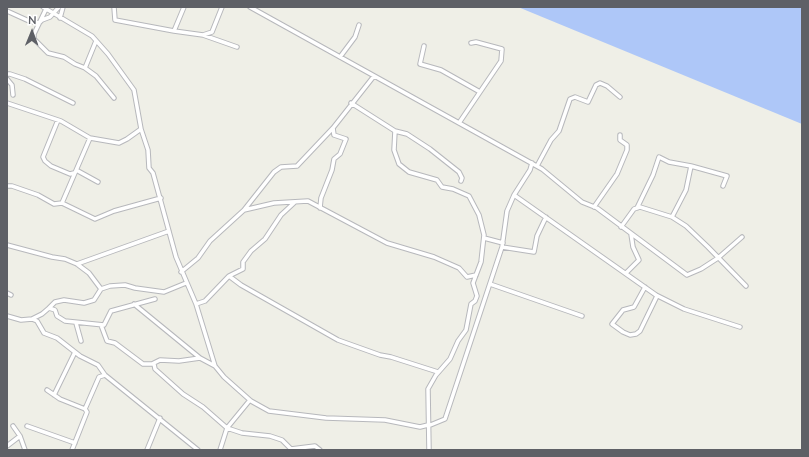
<!DOCTYPE html>
<html>
<head>
<meta charset="utf-8">
<style>
	body { margin:0 }
	#map { position:relative; width:809px; height:457px; overflow:hidden; background:#efefe7; font-family:Lato,sans-serif }
	canvas { display:block }
	.frame { position:absolute; inset:0; border:8px solid #5e6066; pointer-events:none }
	.north { position:absolute; left:12px; top:12px; width:40px; height:40px; -webkit-text-stroke:3px #fff; paint-order:stroke; rotate:1deg; font-size:11px; font-weight:700; line-height:16px; text-align:center; color:#5e6066 }
	.north::after { content:''; display:block; margin:auto; width:14px; height:18px; background:#5e6066; clip-path:polygon(50% 0,100% 100%,50% 72%,0 100%) }
</style>
</head>
<body>
<div id="map">
<canvas width="809" height="457"></canvas>
<div class="frame"></div>
<div class="north">N</div>
</div>
<script>
const ctx = document.querySelector('canvas').getContext('2d');
ctx.lineJoin = 'round';
function fill(path, color) {
  ctx.fillStyle = color;
  ctx.fill(path, 'evenodd');
}
function shape(rows) {
  const path = new Path2D();
  for (const r of rows) {
    path.moveTo(r[0], r[1]);
    for (let i = 2; i < r.length; i += 2) path.lineTo(r[i], r[i + 1]);
  }
  return path;
}
function trace(path, color, width, dash) {
  ctx.strokeStyle = color;
  ctx.lineWidth = width;
  ctx.lineCap = dash ? 'butt' : 'round';
  ctx.setLineDash(dash || []);
  ctx.stroke(path);
}
fill(shape([
	[518,7,802,8,802,124]
]), '#aec7f8');
const street = shape([
	[43,7,92,36,108,54,134,90,141,129,148,150,149,168,153,173,176,257,196,304,215,366,224,377,251,401,269,411,326,418,385,420,420,427,428,425],
	[114,7,115,20,174,31,184,7],
	[250,7,542,169,582,202,597,208,687,275,701,269,718,258,742,237],
	[46,9,34,34,34,39,48,53,64,57,75,64,85,68],
	[7,11,29,21,39,23,42,20,50,17,59,7],
	[60,18,63,7],
	[174,31,203,35,212,32,222,7],
	[203,35,237,47],
	[96,41,85,68,96,76,114,98],
	[424,46,420,64,441,70,480,92],
	[340,57,355,37,359,25],
	[7,74,10,74,25,79,73,103],
	[7,79,12,85,13,95],
	[7,103,61,121,90,138,119,143,127,139,141,129],
	[351,103,395,131,407,134,430,149,459,172,462,178,461,181],
	[58,120,43,157,45,161,51,166,70,174,74,173],
	[459,123,501,61,502,49,476,42,471,43],
	[395,131,394,150,399,164,409,172,437,180,442,187,453,189,469,196,479,215,484,235,481,262,473,283,477,296,475,301,471,304,466,330,458,341,450,359,436,375,428,389,429,450],
	[537,166,551,140,559,131,570,99,575,97,588,102,596,85,600,83,607,86,620,97],
	[78,171,98,182],
	[7,186,12,186,38,195,54,204,62,203,95,219,114,211,161,198],
	[514,195,656,295,684,309,740,327],
	[62,203,90,138],
	[594,207,617,174,627,150,627,145,620,140,620,135],
	[320,208,321,198,332,170,334,159,340,154,346,139,334,135,333,128,374,76],
	[637,208,653,175,659,157,669,162,691,166],
	[244,210,274,172,281,167,297,166,333,128],
	[672,217,686,190,691,166,727,176,723,186],
	[621,227,634,209,640,207,672,217,686,226,708,247,746,286],
	[484,238,503,243],
	[7,245,52,257,65,259,77,264,89,273,101,289],
	[502,247,534,252,537,236,546,217],
	[77,264,169,231],
	[181,272,198,258,210,241,244,210,274,203,308,201,387,243,434,257,459,268,467,277,476,275],
	[626,273,639,260,633,247,631,234],
	[229,276,243,269,243,262,251,251,265,239,281,215,295,202],
	[490,284,582,316],
	[645,287,634,307,623,310,612,324,623,332,630,335,636,334,640,331,657,296],
	[7,293,11,295],
	[134,304,200,358],
	[196,304,205,301,229,276,241,285,338,340,380,355,391,357,438,372],
	[49,308,55,302,64,300,84,303,94,300,101,289,110,286,125,285,135,288,164,292,186,283],
	[7,316,21,320,32,319,42,314,49,308,55,310,57,316,65,321,104,325,111,311,155,299],
	[32,319,37,321,44,333,57,338,80,356,98,365,105,375,198,450],
	[76,323,81,341],
	[101,325,107,341,115,343,143,364,152,364,160,360,179,361,200,358,215,366],
	[154,364,155,369,183,394,203,407,227,428,242,433,270,436,282,440,291,449,315,446,320,450],
	[47,390,60,399,85,409,87,412,72,450],
	[54,395,75,352],
	[85,409,99,377,105,375],
	[13,426,20,436,25,450],
	[27,426,75,443],
	[428,426,445,419,502,247,507,211,514,195,530,170,532,163],
	[7,446,20,436],
	[147,450,160,418],
	[220,450,227,428,250,400]
]);
trace(street, '#b7b8bc', 5.5);
trace(street, '#fff', 3.5);
</script>
</body>
</html>
